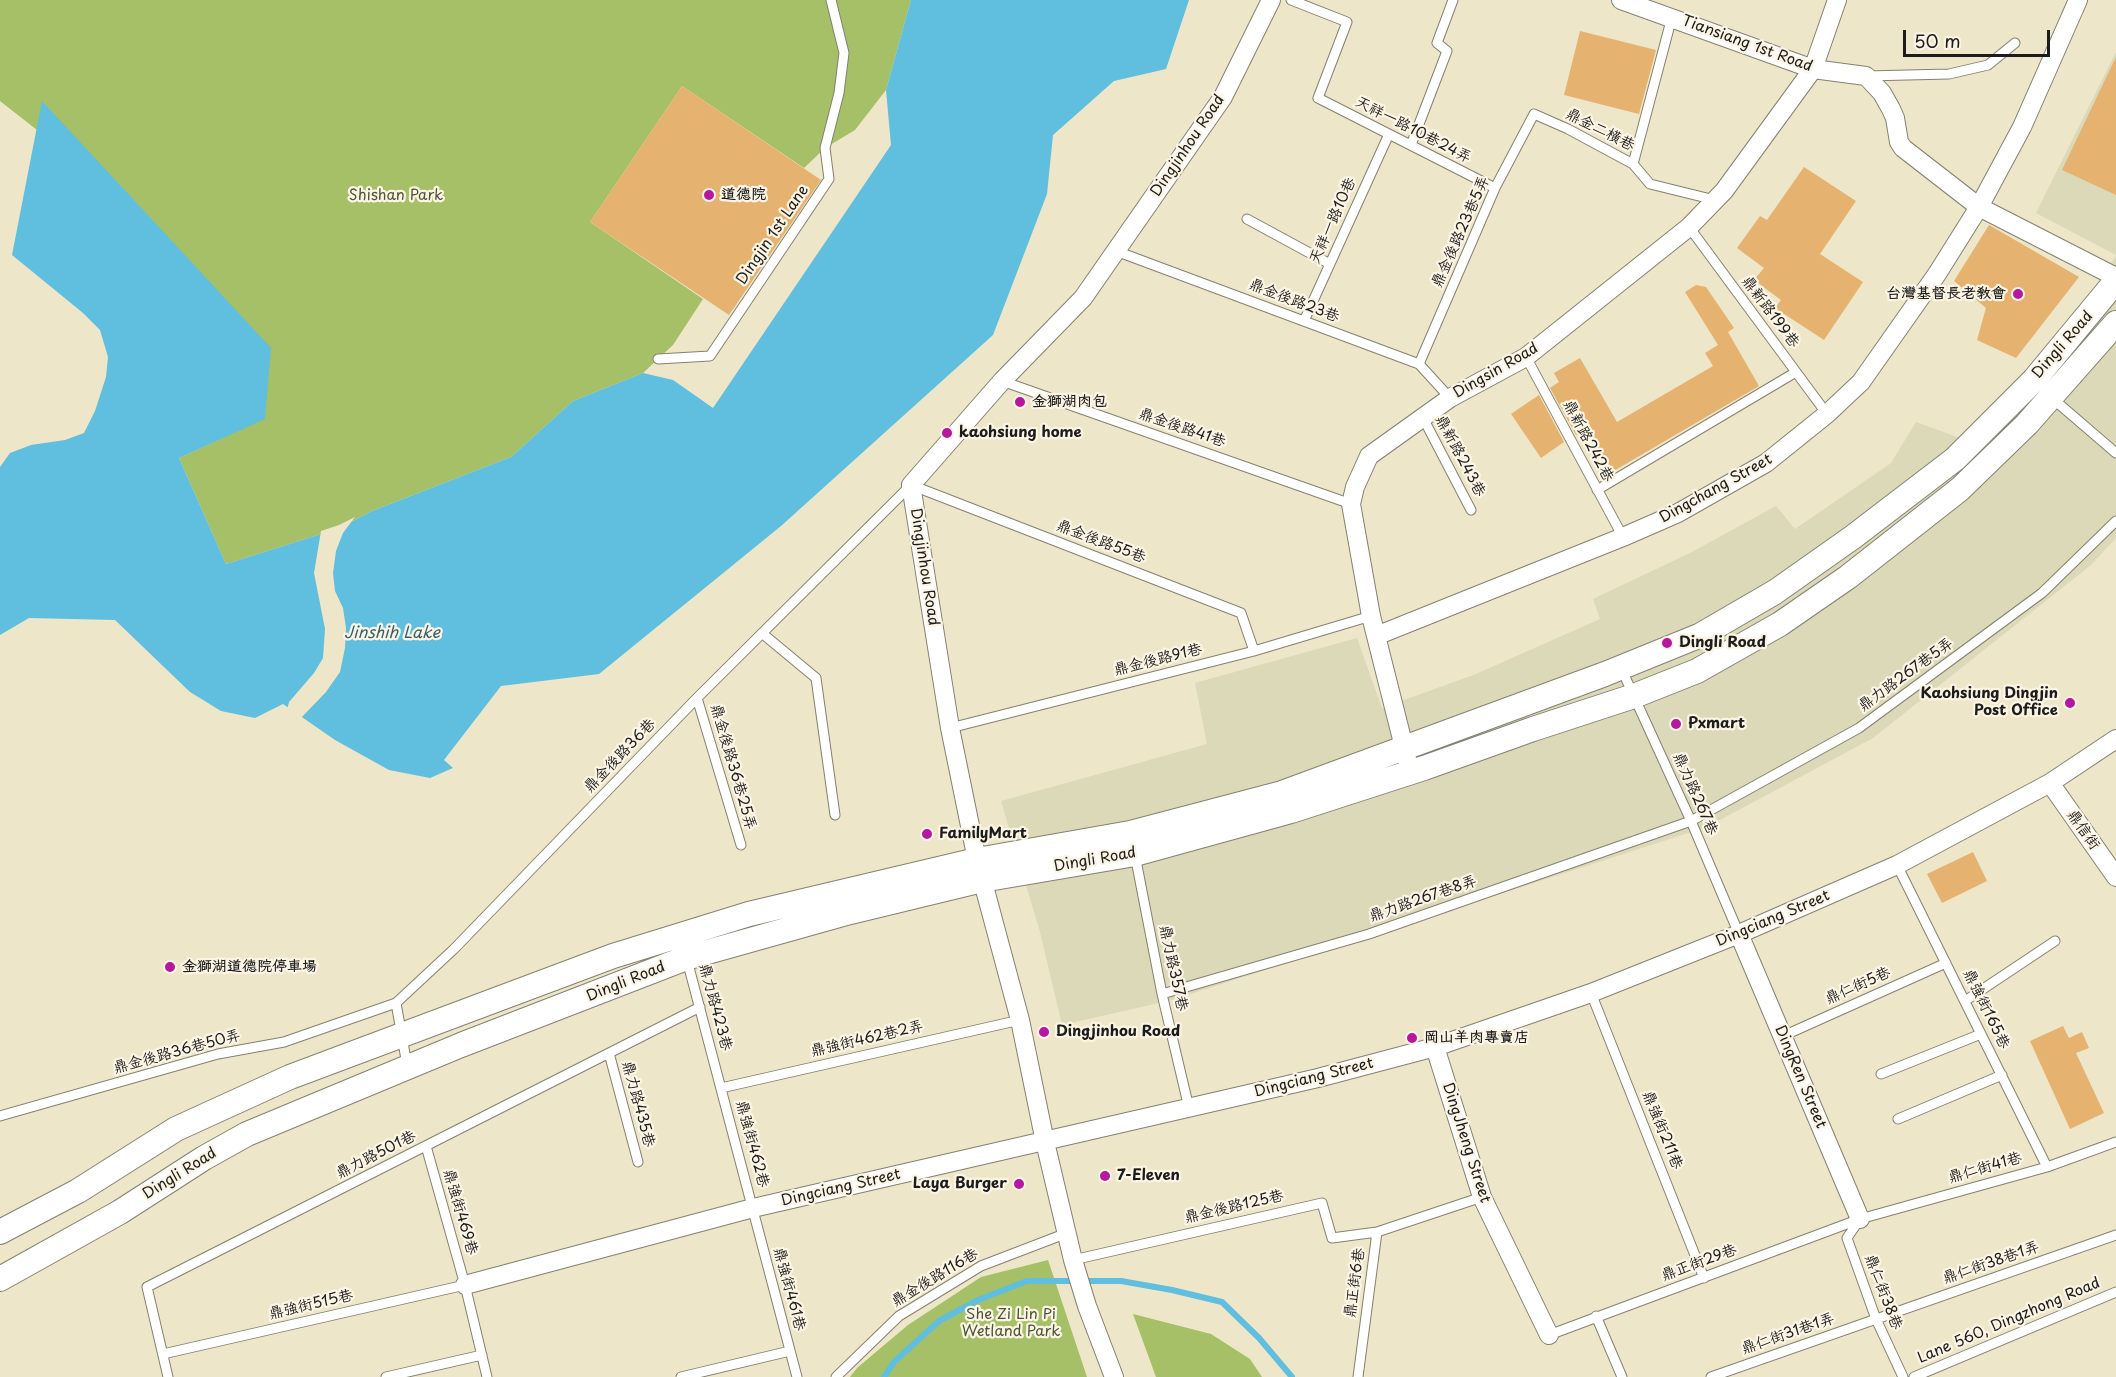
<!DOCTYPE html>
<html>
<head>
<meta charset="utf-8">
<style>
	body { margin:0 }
	#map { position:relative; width:2116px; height:1377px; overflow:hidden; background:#ede6c8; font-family:"Playpen Sans",sans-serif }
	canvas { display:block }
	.scale { position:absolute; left:1903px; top:30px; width:147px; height:27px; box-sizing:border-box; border:3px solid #1c1c1c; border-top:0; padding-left:8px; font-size:18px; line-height:21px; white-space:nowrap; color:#1c1c1c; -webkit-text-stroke:4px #fcf5e5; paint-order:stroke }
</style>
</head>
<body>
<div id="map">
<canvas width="2116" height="1377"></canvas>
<div class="scale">50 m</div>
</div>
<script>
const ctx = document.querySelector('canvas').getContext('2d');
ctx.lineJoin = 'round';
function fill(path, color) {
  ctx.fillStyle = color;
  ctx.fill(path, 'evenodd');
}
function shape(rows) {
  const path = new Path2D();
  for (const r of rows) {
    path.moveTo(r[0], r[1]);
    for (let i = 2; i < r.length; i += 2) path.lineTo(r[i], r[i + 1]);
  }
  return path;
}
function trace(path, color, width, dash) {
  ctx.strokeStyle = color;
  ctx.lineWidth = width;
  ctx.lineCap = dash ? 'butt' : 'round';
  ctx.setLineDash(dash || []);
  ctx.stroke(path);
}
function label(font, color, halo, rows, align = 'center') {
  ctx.font = font + ' "Playpen Sans","LXGW WenKai TC",sans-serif';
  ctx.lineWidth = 4.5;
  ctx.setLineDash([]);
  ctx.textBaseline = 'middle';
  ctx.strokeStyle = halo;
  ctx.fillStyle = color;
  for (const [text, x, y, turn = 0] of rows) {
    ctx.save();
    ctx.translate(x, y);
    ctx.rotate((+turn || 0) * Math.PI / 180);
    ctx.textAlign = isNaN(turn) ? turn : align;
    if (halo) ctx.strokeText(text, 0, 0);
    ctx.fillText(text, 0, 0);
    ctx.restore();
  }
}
fill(shape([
	[2116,52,2116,255,2036,213],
	[2116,256,2116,538,2091,565,1873,738,1707,827,1172,1000,1062,1025,1040,932,1001,801,1207,744,1195,683,1357,638,1382,708,1476,674,1600,619,1593,599,1690,553,1776,506,1795,529,1891,463,1916,422,1960,438,2033,363,2085,301]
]), '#dbd9b8');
fill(shape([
	[0,0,911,0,886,90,855,130,825,148,804,168,682,86,590,222,703,299,673,345,643,373,573,401,511,457,372,511,340,528,226,564,179,458,265,418,43,102,37,130,0,101],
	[1048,1260,1087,1377,850,1377,857,1368,908,1325,981,1277],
	[1133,1314,1211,1334,1250,1359,1262,1377,1156,1377]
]), '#a5c067');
fill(shape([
	[911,0,1189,0,1166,69,1114,81,1053,135,1047,194,993,335,781,526,599,674,501,686,444,760,453,768,430,778,389,770,335,740,283,704,255,718,221,711,190,692,115,620,29,618,0,635,0,467,10,453,31,445,65,440,84,433,95,411,106,377,108,357,100,330,83,313,12,255,42,101,271,348,265,419,179,458,226,564,340,528,372,511,511,457,573,401,643,373,673,380,713,408,891,145,886,90]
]), '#60bedf');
fill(shape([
	[355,517,343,533,336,551,333,573,335,591,343,608,346,628,345,648,340,672,326,692,300,719,287,710,289,702,314,673,323,658,325,629,314,573,321,531,339,525]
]), '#ede6c8');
trace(shape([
	[884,1377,894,1362,939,1321,978,1300,1027,1281,1121,1281,1172,1290,1222,1302,1259,1338,1292,1377]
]), '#60bedf', 6);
fill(shape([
	[1580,31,1656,50,1639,114,1564,95],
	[2116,57,2116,195,2062,170],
	[682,86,821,180,729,315,590,222],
	[1804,167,1856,201,1820,254,1863,282,1824,340,1775,308,1781,300,1754,280,1764,268,1737,248,1760,216,1767,220],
	[1989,225,2079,277,2016,358,1977,340,1986,308,1954,281],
	[1696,285,1706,287,1734,328,1728,332,1759,386,1612,472,1586,428,1576,435,1550,388,1559,382,1554,373,1580,358,1617,422,1713,366,1705,353,1718,345,1685,292],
	[1539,395,1564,442,1541,458,1511,414],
	[1973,852,1987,881,1942,903,1927,874],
	[2063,1026,2069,1038,2082,1032,2089,1048,2076,1053,2104,1113,2070,1129,2030,1041]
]), '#e5b270');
const lane = shape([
	[1291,0,1347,22,1318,98,1495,188],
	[1866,76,1949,74,1988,65,2015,43],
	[1411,145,1447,51,1437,43,1453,0],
	[1633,164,1672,17],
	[1247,219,1330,264],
	[1689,227,1827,414],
	[1116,251,1419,364,1450,398],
	[1304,321,1389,134],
	[1526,357,1623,537],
	[658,359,710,356,829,179,825,148,839,93,844,53,831,0],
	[1419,364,1495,188,1534,114,1568,129,1633,164,1650,184,1715,200],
	[1002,381,1351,504],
	[2052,398,2116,453],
	[1422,416,1471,510],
	[1597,490,1796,372],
	[763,634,816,678,835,815],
	[1621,668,1691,821,1739,934],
	[697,698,741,845],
	[950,728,1254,651,1371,616],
	[1135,855,1162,994,1189,1108],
	[1897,865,2047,1167],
	[687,960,797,1377],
	[1591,993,1704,1278],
	[1162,994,1369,934,1691,821,1859,728,2042,593,2116,521],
	[1965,1001,2055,941],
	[1783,1036,1946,963],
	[609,1053,638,1162],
	[407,1065,396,1003,454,949,697,698,911,485,1241,613,1254,651],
	[1881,1074,1981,1034],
	[721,1088,1020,1020],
	[0,1116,218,1054,284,1042,396,1003],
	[1898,1119,2002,1075],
	[426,1146,465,1285,487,1377],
	[1860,1219,1847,1238,1876,1319,1903,1377],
	[1073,1260,1322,1203,1332,1238,1377,1232],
	[1596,1316,1622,1377],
	[1549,1335,1860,1219,2047,1167,2116,1142],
	[163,1354,465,1285],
	[168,1377,147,1287,700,1007],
	[386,1377,482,1355],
	[681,1377,790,1351],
	[836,1377,899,1316,981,1266,1067,1233],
	[1358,1377,1377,1232,1482,1197],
	[1711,1377,2116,1235],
	[1914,1377,2116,1292]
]);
const street = shape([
	[1621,0,1813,69,1866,76,1882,93,1891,109,1895,118,1899,142,1903,148,1979,207,2116,277],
	[1376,636,1623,537,1678,513,1766,463,1827,414,1861,382,1937,274,1979,207,2022,127,2078,0],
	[1407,759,1371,616,1351,504,1355,487,1369,456,1450,398,1526,357,1689,227,1724,191,1813,69,1837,0],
	[2050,783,2116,877],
	[1739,934,1860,1219],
	[1435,1047,1482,1197,1549,1335],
	[465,1285,753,1208,1318,1078,1435,1047,1591,993,1739,934,1897,865,2050,783,2116,739],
	[1114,1377,1087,1306,1073,1260,1045,1142,1020,1020,977,860,950,728,911,485,1002,381,1083,298,1223,97,1271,0]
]);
const secondary = shape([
	[0,1232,78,1191,176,1129,290,1077,613,956,749,914,977,860,1130,833,1282,793,1605,674,1701,635,1775,592,1853,537,1955,459,2034,380,2116,281],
	[0,1279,120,1212,204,1158,247,1134,461,1045,686,958,850,912,982,880,1135,854,1291,811,1424,768,1533,729,1634,696,1697,671,1780,624,1848,577,1960,489,2027,424,2116,323]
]);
trace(lane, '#848172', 11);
trace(street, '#848172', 20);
trace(secondary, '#848172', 26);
trace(lane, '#fff', 9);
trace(street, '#fff', 18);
trace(secondary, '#fff', 24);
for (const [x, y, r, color] of [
	[709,195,6,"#b5179e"],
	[2018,294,6,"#b5179e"],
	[1020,402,6,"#b5179e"],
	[947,433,6,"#b5179e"],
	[1667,643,6,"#b5179e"],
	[2070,703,6,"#b5179e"],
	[1676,724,6,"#b5179e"],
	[927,834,6,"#b5179e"],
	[170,967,6,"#b5179e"],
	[1044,1032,6,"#b5179e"],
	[1412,1038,6,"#b5179e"],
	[1105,1176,6,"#b5179e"],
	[1019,1184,6,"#b5179e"]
]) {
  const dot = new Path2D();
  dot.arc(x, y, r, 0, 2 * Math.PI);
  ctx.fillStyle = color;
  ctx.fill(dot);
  trace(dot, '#fcf5e5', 2);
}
label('15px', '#1c1c1c', '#fcf5e5', [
	["Tiansiang 1st Road",1747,44,20],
	["天祥一路10巷24弄",1413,130,27],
	["鼎金二橫巷",1600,130,27],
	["Dingjinhou Road",1188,146,-56],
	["天祥一路10巷",1333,221,-66],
	["鼎金後路23巷5弄",1461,232,-66],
	["Dingjin 1st Lane",773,235,-56],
	["鼎金後路23巷",1294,301,21],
	["鼎新路199巷",1770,312,53],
	["Dingli Road",2063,345,-49],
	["Dingsin Road",1496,371,-30],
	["鼎金後路41巷",1182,428,19],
	["鼎新路242巷",1588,441,62],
	["鼎新路243巷",1460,456,62],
	["Dingchang Street",1716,489,-29],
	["鼎金後路55巷",1101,542,21],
	["Dingjinhou Road",924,567,81],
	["鼎金後路91巷",1158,660,-14],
	["鼎力路267巷5弄",1906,675,-36],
	["鼎金後路36巷",620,756,-46],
	["鼎金後路36巷25弄",733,767,74],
	["鼎力路267巷",1695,794,66],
	["鼎信街",2083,830,55],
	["Dingli Road",1095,860,-10],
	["鼎力路267巷8弄",1423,899,-19],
	["Dingciang Street",1773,919,-23],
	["鼎力路357巷",1173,968,78],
	["Dingli Road",626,982,-22],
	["鼎仁街5巷",1858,986,-24],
	["鼎力路423巷",715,1007,75],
	["鼎強街165巷",1986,1009,64],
	["鼎強街462巷2弄",867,1039,-13],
	["鼎金後路36巷50弄",177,1052,-15],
	["DingRen Street",1800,1077,67],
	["Dingciang Street",1314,1078,-14],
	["鼎力路435巷",638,1104,75],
	["鼎強街211巷",1662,1130,68],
	["DingJheng Street",1466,1143,72],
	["鼎強街462巷",752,1144,75],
	["鼎力路501巷",376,1155,-27],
	["鼎仁街41巷",1985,1168,-16],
	["Dingli Road",180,1174,-32],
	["Dingciang Street",841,1188,-13],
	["鼎金後路125巷",1234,1207,-13],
	["鼎強街469巷",460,1212,74],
	["鼎正街29巷",1699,1263,-20],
	["鼎仁街38巷1弄",1991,1263,-19],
	["鼎金後路116巷",935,1278,-31],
	["鼎正街6巷",1355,1283,-82],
	["鼎強街461巷",789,1289,75],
	["鼎仁街38巷",1883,1292,69],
	["鼎強街515巷",311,1305,-13],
	["Lane 560, Dingzhong Road",2009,1321,-23],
	["鼎仁街31巷1弄",1788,1334,-19]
]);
label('bold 15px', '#1c1c1c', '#fcf5e5', [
	["道德院",721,195],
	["台灣基督長老教會",2006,294,"right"],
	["金獅湖肉包",1032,402],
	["kaohsiung home",959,433],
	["Dingli Road",1679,643],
	["Kaohsiung Dingjin",2058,694,"right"],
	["Post Office",2058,711,"right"],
	["Pxmart",1688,724],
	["FamilyMart",939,834],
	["金獅湖道德院停車場",182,967],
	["Dingjinhou Road",1056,1032],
	["岡山羊肉專賣店",1424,1038],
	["7-Eleven",1117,1176],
	["Laya Burger",1007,1184,"right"]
], 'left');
label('15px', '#4c5536', '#fcf5e5', [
	["Shishan Park",396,196],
	["She Zi Lin Pi",1011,1315],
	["Wetland Park",1011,1332]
]);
label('italic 16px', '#375d6a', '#fcf5e5', [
	["Jinshih Lake",392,634]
]);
</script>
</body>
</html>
